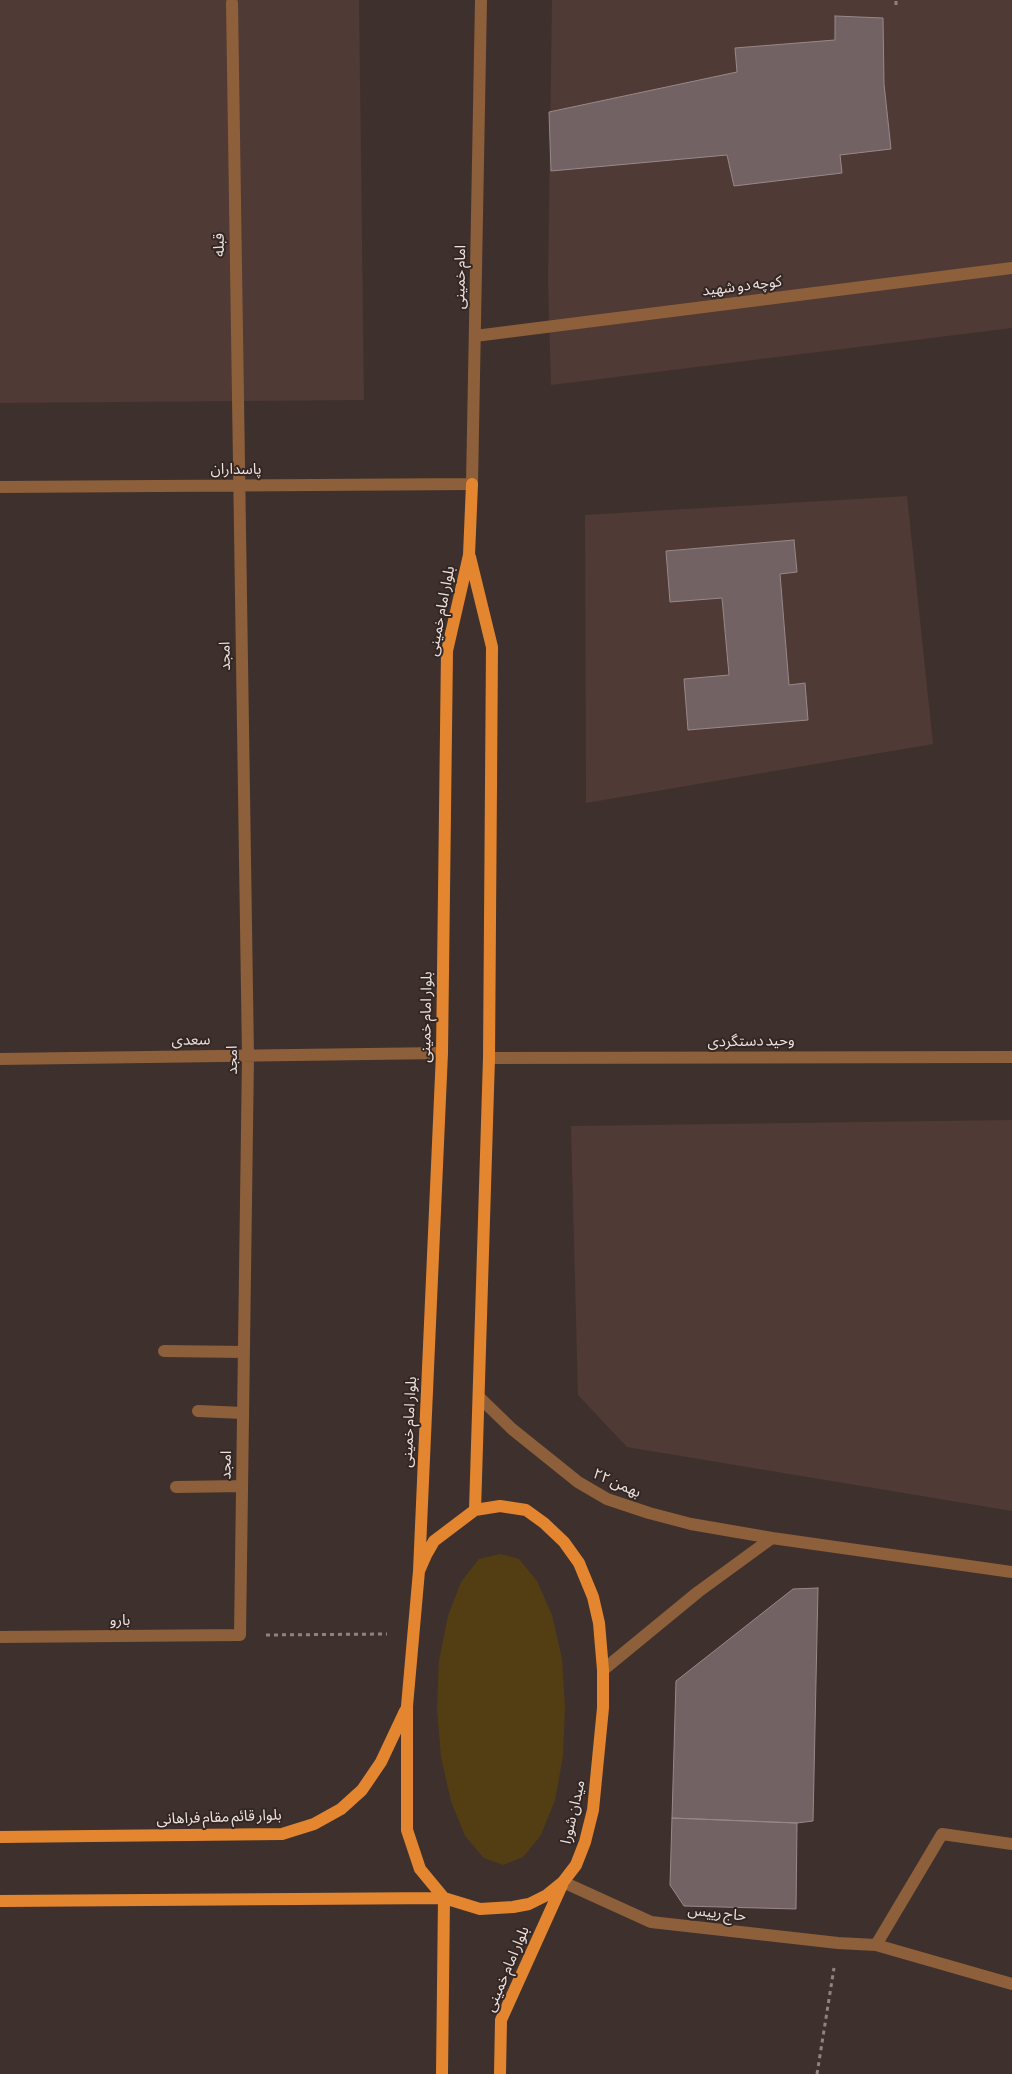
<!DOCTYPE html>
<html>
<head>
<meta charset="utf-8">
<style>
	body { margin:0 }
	canvas { display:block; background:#3e302c }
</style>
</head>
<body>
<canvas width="1012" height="2074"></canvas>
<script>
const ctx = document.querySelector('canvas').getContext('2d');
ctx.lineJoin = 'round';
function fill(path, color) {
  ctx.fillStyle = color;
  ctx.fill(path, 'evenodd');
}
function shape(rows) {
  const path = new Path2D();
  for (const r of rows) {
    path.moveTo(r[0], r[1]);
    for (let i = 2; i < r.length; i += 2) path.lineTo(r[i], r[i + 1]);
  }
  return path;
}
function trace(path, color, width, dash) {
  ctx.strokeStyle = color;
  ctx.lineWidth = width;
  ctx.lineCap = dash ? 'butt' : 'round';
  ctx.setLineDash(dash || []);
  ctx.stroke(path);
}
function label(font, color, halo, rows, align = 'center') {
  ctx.font = font + ' "Asap Condensed","Noto Sans Arabic",sans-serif';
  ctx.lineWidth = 4;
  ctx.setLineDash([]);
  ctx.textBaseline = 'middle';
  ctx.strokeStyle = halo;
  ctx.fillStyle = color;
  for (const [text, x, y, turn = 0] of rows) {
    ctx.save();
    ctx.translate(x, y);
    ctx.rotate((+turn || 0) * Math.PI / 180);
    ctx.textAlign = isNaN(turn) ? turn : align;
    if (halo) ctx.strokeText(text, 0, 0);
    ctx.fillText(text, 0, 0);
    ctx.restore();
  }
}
fill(shape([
	[0,0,359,0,364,400,0,403],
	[552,0,1012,0,1012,328,551,385,548,281],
	[907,496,933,744,586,803,585,515],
	[1012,1120,1012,1511,627,1447,578,1395,571,1126]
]), '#4f3a35');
fill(shape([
	[500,1554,519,1559,537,1581,552,1615,562,1659,565,1707,563,1756,555,1800,541,1835,523,1857,503,1865,484,1858,465,1836,451,1801,441,1757,437,1709,439,1661,448,1616,461,1582,479,1559]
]), '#533e13');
const building = shape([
	[835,16,883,18,884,84,891,149,840,155,842,173,734,186,727,155,551,171,549,112,737,72,735,48,835,40,835,16],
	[794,540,797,572,780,574,789,685,805,683,808,720,688,730,684,679,729,675,722,598,670,602,666,551,794,540],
	[818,1588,813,1821,797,1823,672,1818,676,1681,793,1589,818,1588],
	[672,1818,797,1823,796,1909,684,1906,670,1885,672,1818]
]);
fill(building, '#726264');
trace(building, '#99888a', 1);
trace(shape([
	[896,5,896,0],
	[266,1635,387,1634],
	[817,2074,834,1968]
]), '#8f8380', 3, [4, 4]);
trace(shape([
	[475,336,1012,268],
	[0,487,472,484,481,0],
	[489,1058,1012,1057],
	[0,1059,442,1053],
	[164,1351,244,1352],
	[479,1397,512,1429,578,1482,607,1499,649,1513,691,1524,772,1538,1012,1572],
	[198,1411,243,1413],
	[176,1487,242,1486],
	[0,1637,240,1635,248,1056,232,3],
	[603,1670,698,1592,772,1538],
	[563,1882,651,1922,838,1943,876,1945,942,1834,1012,1844],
	[876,1945,1012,1984]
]), '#8d5f3a', 12);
trace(shape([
	[470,557,492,647,489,1058,475,1510],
	[500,1506,526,1510,544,1523,564,1542,579,1563,593,1597,599,1623,603,1670,603,1708,593,1810,585,1842,576,1865,563,1882,547,1895,529,1904,513,1907,480,1909,444,1898,420,1869,407,1830,407,1706,419,1571,426,1555,434,1541,475,1510,500,1506],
	[419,1571,442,1053,447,651,469,555,472,484],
	[0,1837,282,1834,314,1824,341,1809,362,1790,381,1762,405,1711],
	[0,1901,444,1898,442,2074],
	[500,2074,501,2020,562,1885]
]), '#e4862f', 12);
label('15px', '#ebe2df', '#332623', [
	["قبله",219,245,-91],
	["امام خمینی",460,277,-89],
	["کوچه دو شهید",742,286,-7],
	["پاسداران",236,469],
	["بلوار امام خمینی",441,611,-79],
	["امجد",225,656,-91],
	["بلوار امام خمینی",426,1017,-89],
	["سعدی",191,1040,-1],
	["وحید دستگردی",751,1041,-1],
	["امجد",232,1060,-90],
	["بلوار امام خمینی",409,1422,-87],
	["امجد",226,1465,-89],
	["۲۲ بهمن",617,1483,24],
	["بارو",120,1620],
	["میدان شورا",573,1812,-77],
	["بلوار قائم مقام فراهانی",219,1817,-2],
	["حاج رییس",717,1913,6],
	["بلوار امام خمینی",507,1969,-67]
]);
</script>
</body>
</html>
